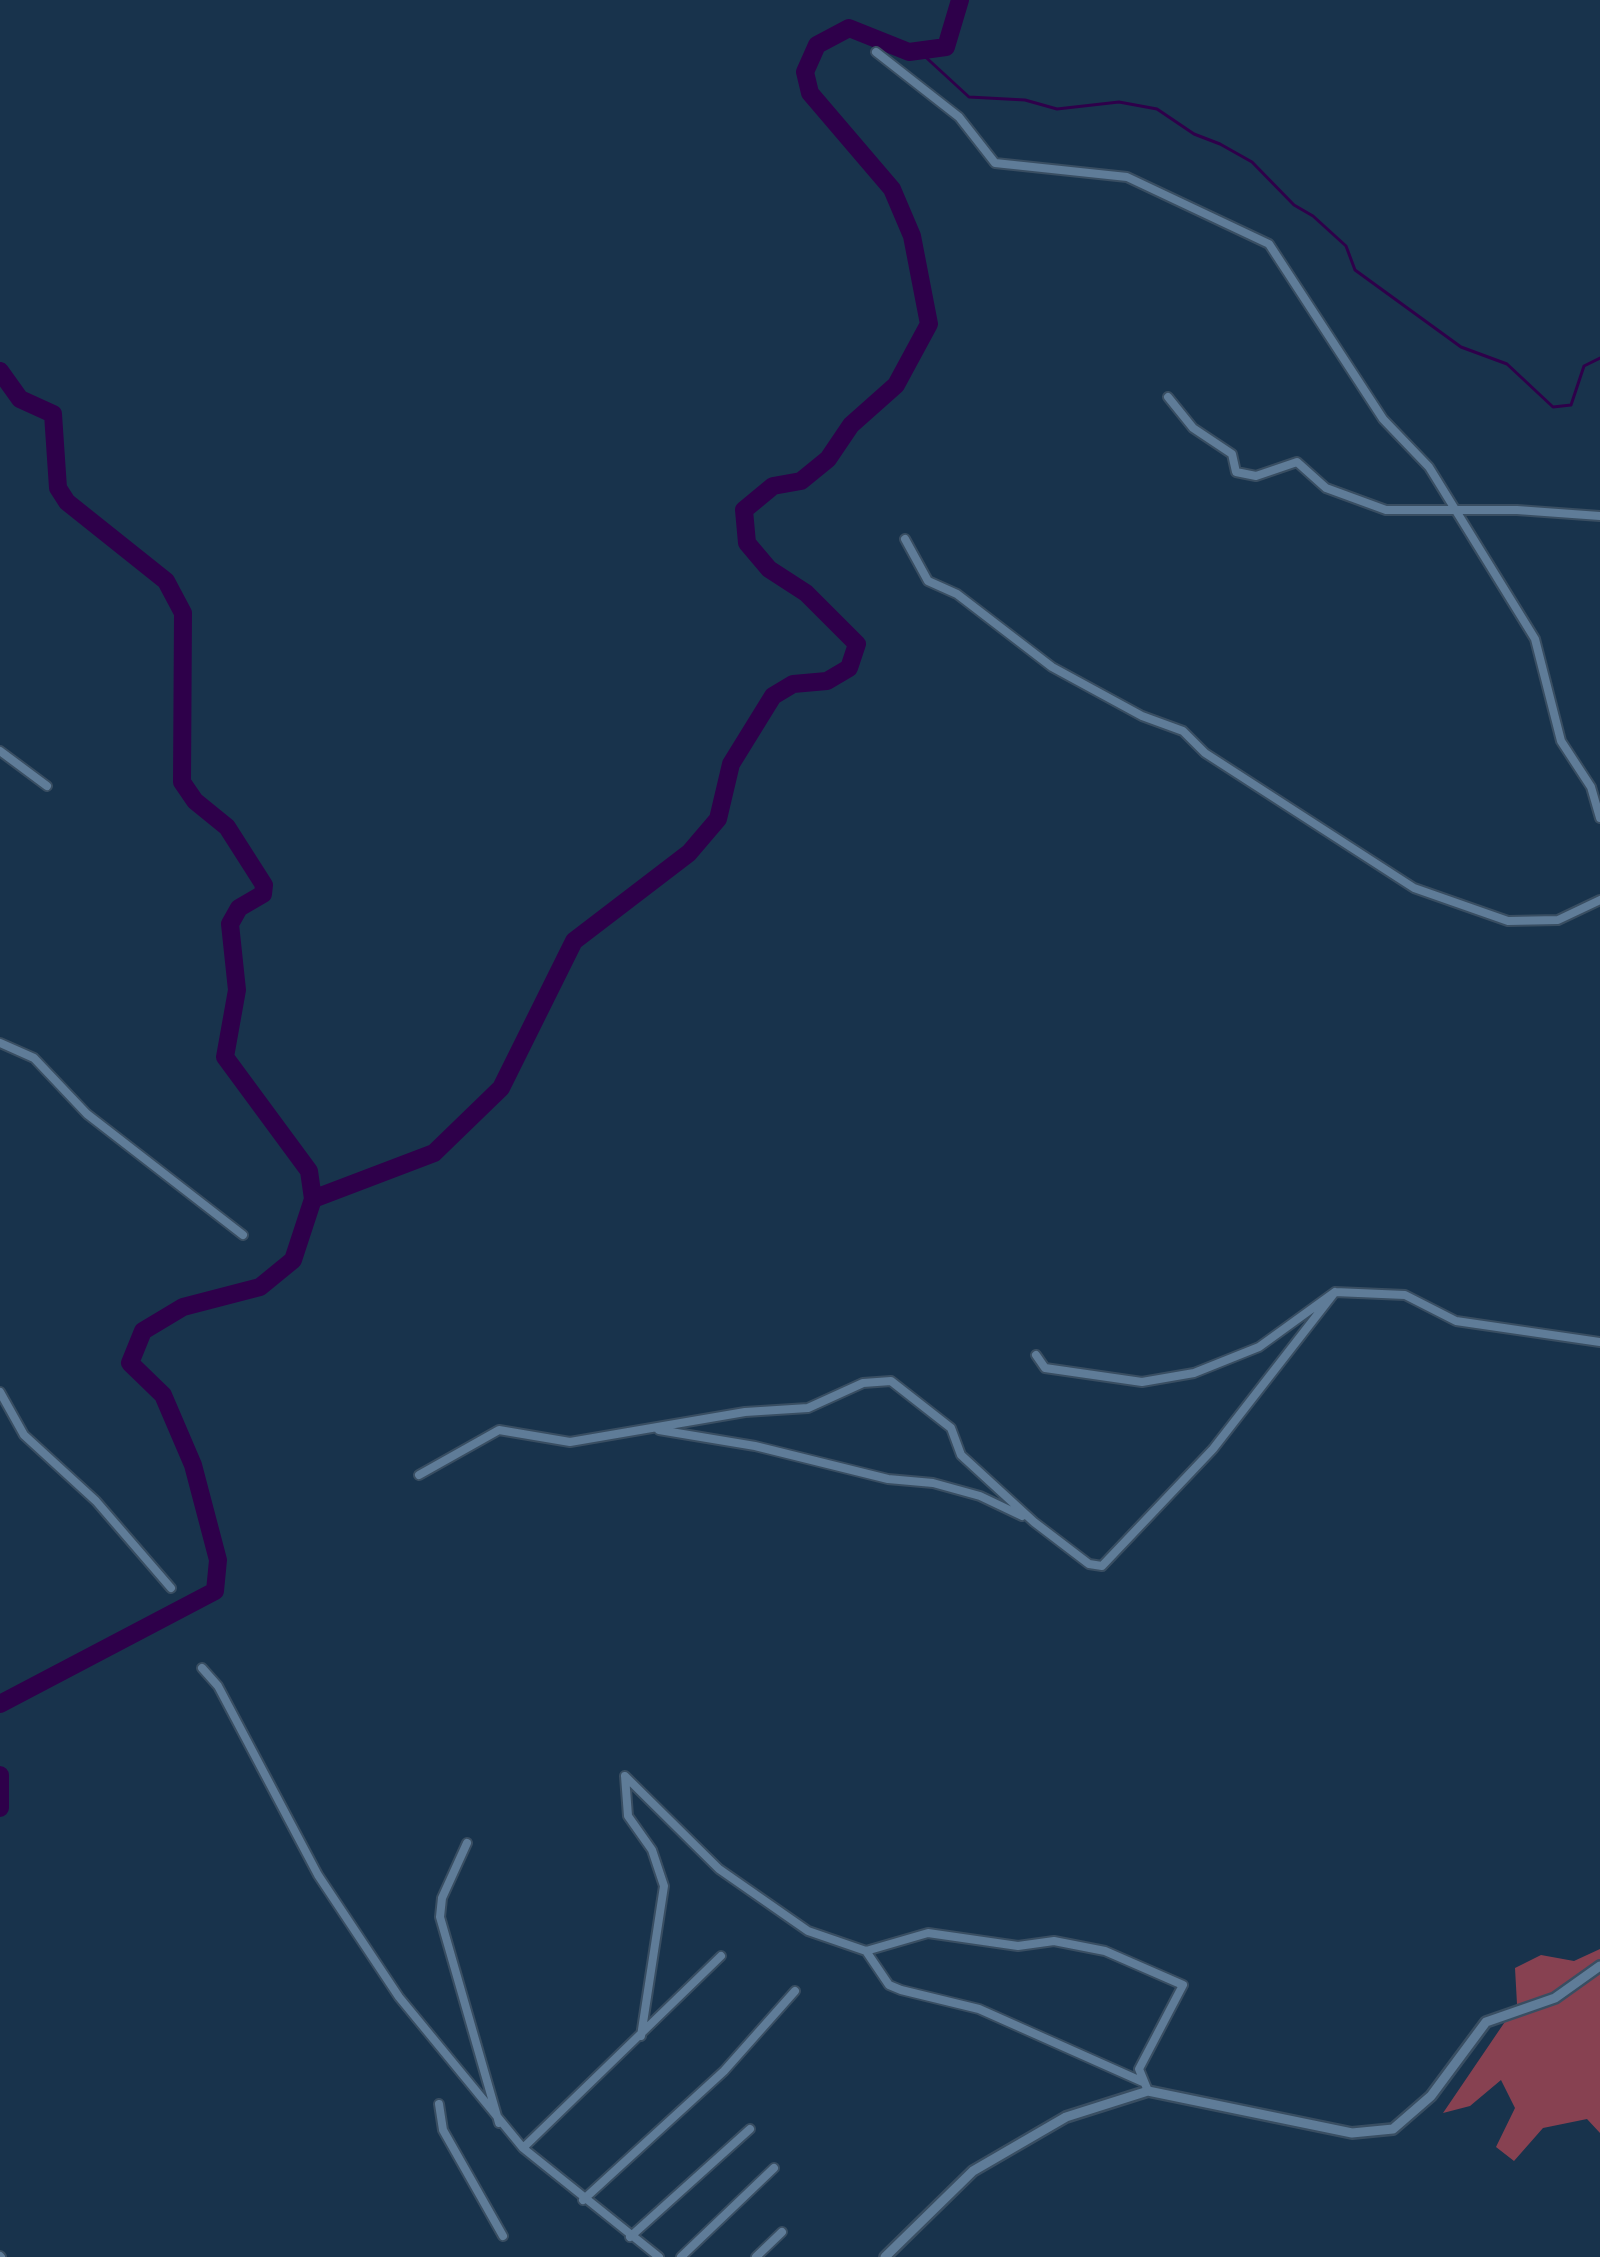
<!DOCTYPE html>
<html>
<head>
<meta charset="utf-8">
<style>
	body { margin:0 }
	canvas { display:block; background:#18334c }
</style>
</head>
<body>
<canvas width="1600" height="2257"></canvas>
<script>
const ctx = document.querySelector('canvas').getContext('2d');
ctx.lineJoin = 'round';
function fill(path, color) {
  ctx.fillStyle = color;
  ctx.fill(path, 'evenodd');
}
function shape(rows) {
  const path = new Path2D();
  for (const r of rows) {
    path.moveTo(r[0], r[1]);
    for (let i = 2; i < r.length; i += 2) path.lineTo(r[i], r[i + 1]);
  }
  return path;
}
function trace(path, color, width, dash) {
  ctx.strokeStyle = color;
  ctx.lineWidth = width;
  ctx.lineCap = dash ? 'butt' : 'round';
  ctx.setLineDash(dash || []);
  ctx.stroke(path);
}
fill(shape([
	[1600,1949,1600,2133,1587,2119,1543,2128,1514,2161,1496,2147,1515,2108,1501,2080,1470,2106,1443,2113,1517,2004,1515,1968,1541,1955,1574,1961]
]), '#874151');
trace(shape([
	[919,51,969,97,1025,100,1057,109,1119,102,1157,109,1194,134,1220,144,1252,162,1294,205,1313,216,1346,246,1355,270,1461,347,1507,364,1553,407,1571,405,1584,366,1600,358]
]), '#2e004a', 3);
trace(shape([
	[0,371,20,399,53,414,58,488,67,502,166,581,183,613,182,782,195,801,227,827,264,885,263,894,239,908,230,924,237,990,225,1057,309,1171,313,1199],
	[0,1704,215,1591,218,1560,193,1465,163,1395,130,1363,143,1331,183,1307,260,1287,293,1260,313,1199,434,1153,501,1088,574,941,689,853,718,819,731,764,773,696,793,684,827,681,849,668,857,644,806,593,769,569,747,543,744,510,773,486,801,481,828,459,851,425,896,385,929,324,912,236,892,189,810,93,805,72,817,45,849,28,909,52,946,47,960,0],
	[0,1775,0,1808]
]), '#2e004a', 18);
const minor = shape([
	[876,52,959,117,995,163,1127,177,1269,244,1383,419,1429,467,1535,639,1561,741,1591,787,1600,818],
	[1168,397,1193,428,1232,454,1236,472,1256,476,1297,462,1326,488,1386,510,1517,510,1600,516],
	[905,539,928,581,957,594,1052,667,1142,716,1183,731,1205,753,1414,888,1508,921,1558,920,1600,900],
	[0,751,47,786],
	[0,1043,34,1058,87,1114,243,1235],
	[1036,1355,1045,1368,1142,1382,1194,1373,1259,1347,1335,1292,1405,1295,1456,1321,1600,1342],
	[0,1392,24,1435,96,1501,171,1588],
	[659,1430,755,1446,888,1479,933,1483,980,1496,1022,1516],
	[419,1475,499,1430,570,1442,745,1412,808,1408,863,1383,891,1381,951,1428,961,1455,1034,1522,1089,1564,1102,1566,1213,1449,1335,1292],
	[202,1668,218,1686,318,1875,399,1997,523,2148,659,2257],
	[467,1843,442,1898,440,1917,499,2123],
	[866,1951,889,1985,901,1990,979,2009,1143,2082],
	[641,2036,664,1886,652,1850,628,1816,625,1776,719,1869,808,1931,866,1951,928,1933,1018,1946,1054,1941,1105,1951,1183,1985,1139,2069,1148,2091],
	[439,2104,443,2130,503,2236],
	[523,2148,721,1956],
	[583,2200,724,2071,795,1991],
	[630,2237,750,2129],
	[0,2256,1,2257],
	[681,2257,774,2168],
	[756,2257,782,2232]
]);
const tertiary = shape([
	[885,2257,973,2171,1066,2117,1148,2091,1352,2133,1393,2129,1431,2096,1486,2022,1555,1998,1600,1966]
]);
trace(minor, '#394e62', 12);
trace(tertiary, '#394e62', 14);
trace(minor, '#5f7c98', 8);
trace(tertiary, '#5f7c98', 9);
</script>
</body>
</html>
